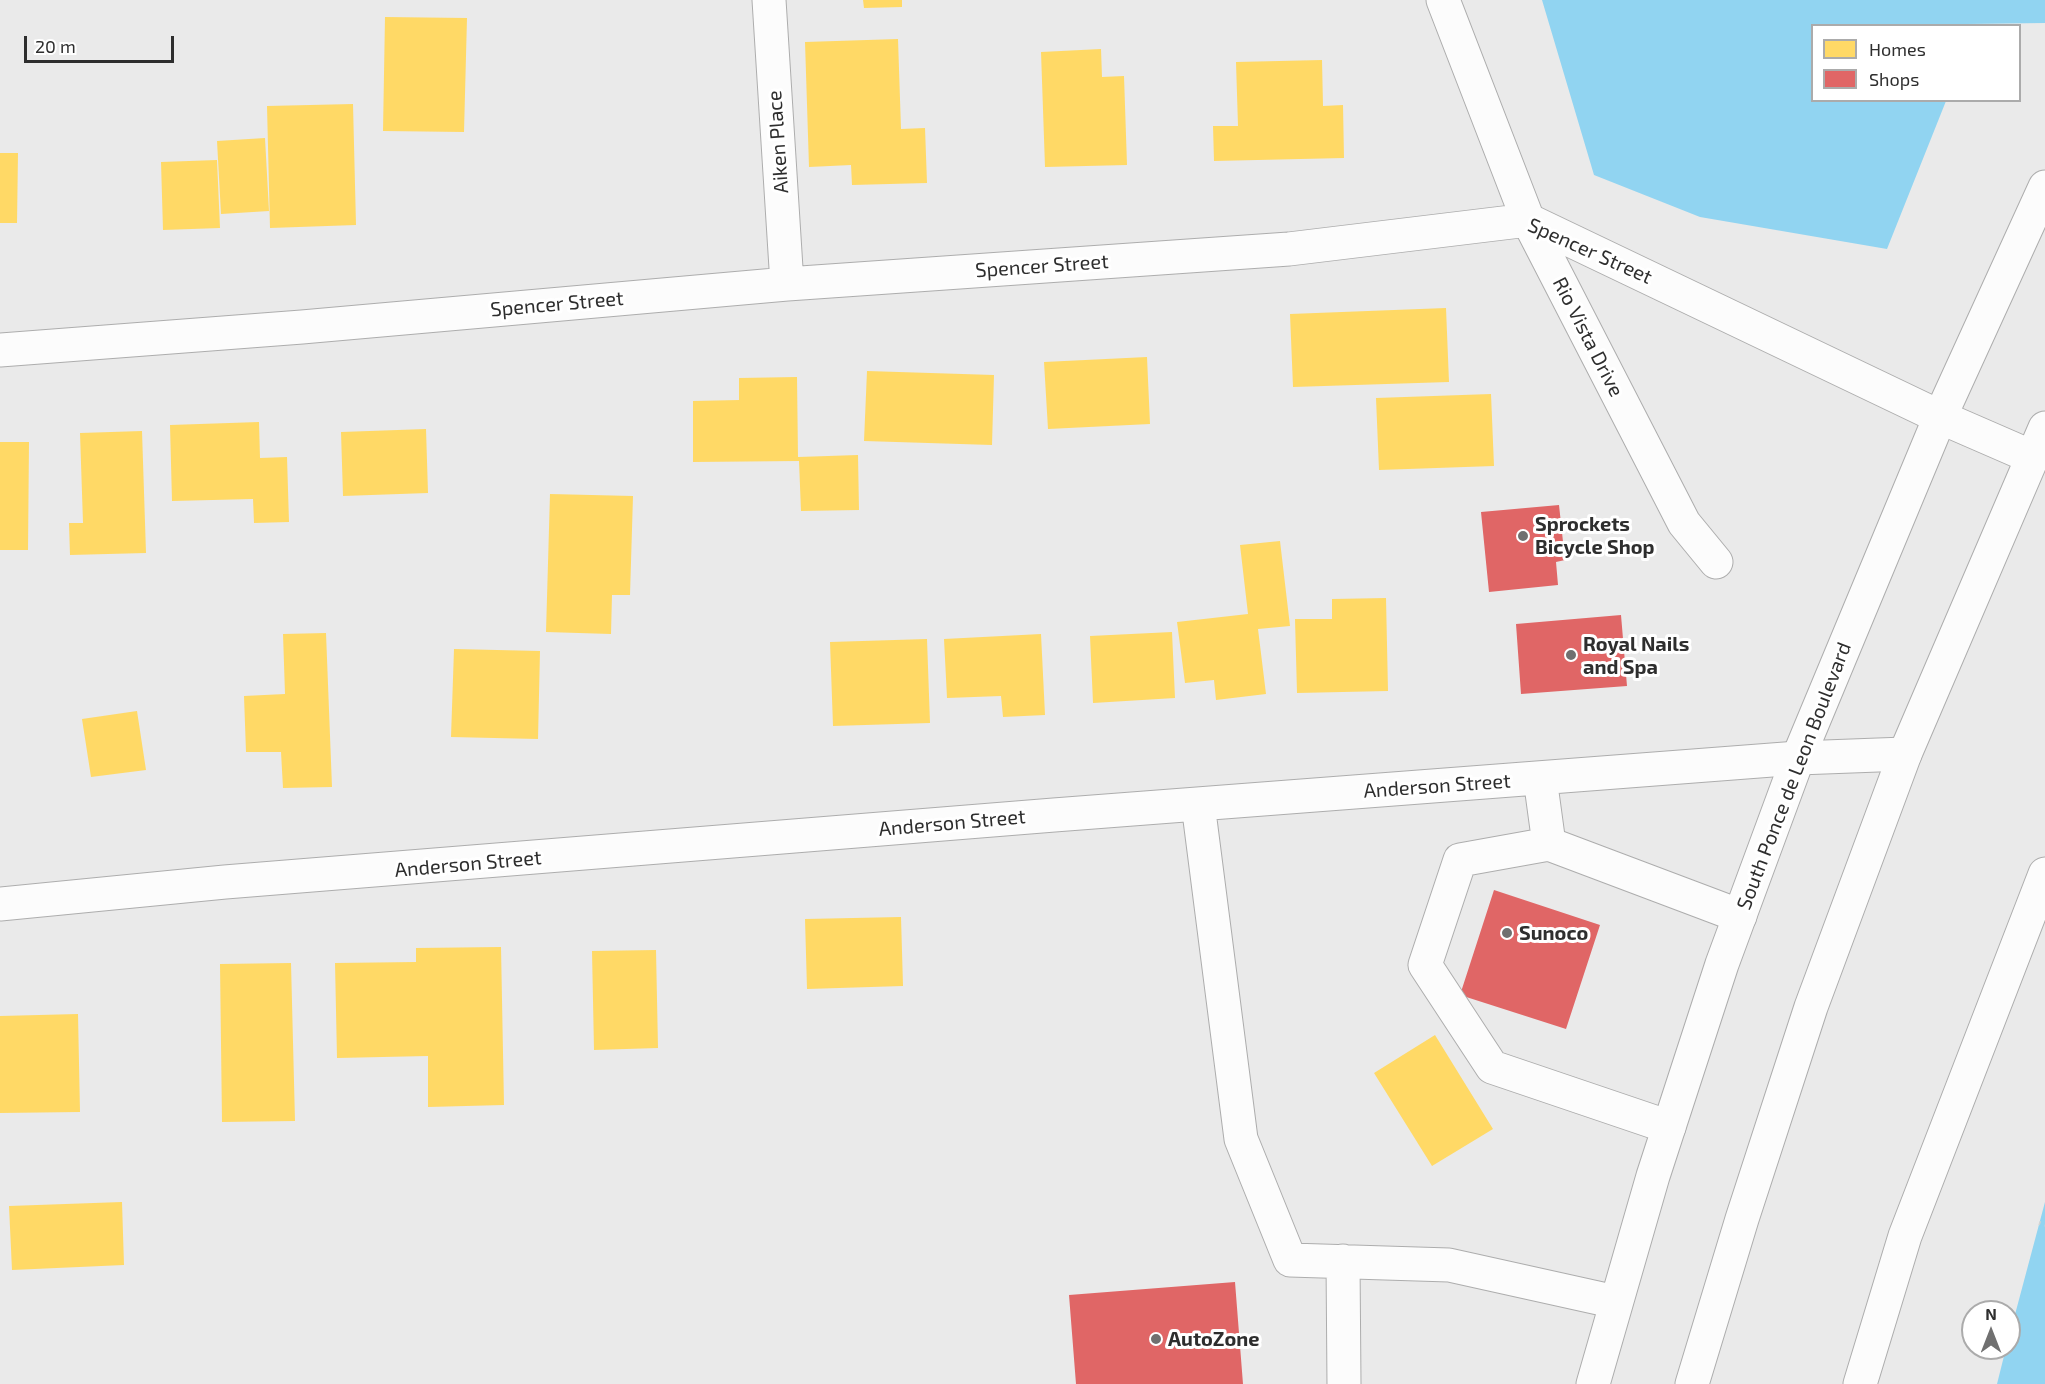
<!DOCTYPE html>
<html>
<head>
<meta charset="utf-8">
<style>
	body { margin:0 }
	#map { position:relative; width:2045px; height:1384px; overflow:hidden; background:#eaeaea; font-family:"Exo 2",sans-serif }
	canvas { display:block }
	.legend { position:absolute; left:1811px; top:24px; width:210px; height:78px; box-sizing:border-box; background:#fff; border:2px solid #ababab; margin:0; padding:8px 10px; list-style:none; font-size:18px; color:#2e2e2e }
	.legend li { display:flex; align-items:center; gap:12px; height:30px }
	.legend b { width:30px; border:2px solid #ababab }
	.north { position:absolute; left:1961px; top:1300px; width:60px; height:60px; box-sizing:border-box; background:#fff; border:2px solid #ababab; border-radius:50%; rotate:0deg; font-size:16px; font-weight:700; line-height:24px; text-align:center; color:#2e2e2e }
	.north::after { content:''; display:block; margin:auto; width:21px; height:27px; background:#707070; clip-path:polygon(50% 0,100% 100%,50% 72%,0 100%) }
	.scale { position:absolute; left:24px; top:36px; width:150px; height:27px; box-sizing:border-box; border:3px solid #2e2e2e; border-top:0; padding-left:8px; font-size:18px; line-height:21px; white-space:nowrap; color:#2e2e2e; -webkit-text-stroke:4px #fff; paint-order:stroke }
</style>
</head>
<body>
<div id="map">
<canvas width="2045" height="1384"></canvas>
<ul class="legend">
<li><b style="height:16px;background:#ffd966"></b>Homes</li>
<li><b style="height:16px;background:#e06666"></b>Shops</li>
</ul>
<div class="north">N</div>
<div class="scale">20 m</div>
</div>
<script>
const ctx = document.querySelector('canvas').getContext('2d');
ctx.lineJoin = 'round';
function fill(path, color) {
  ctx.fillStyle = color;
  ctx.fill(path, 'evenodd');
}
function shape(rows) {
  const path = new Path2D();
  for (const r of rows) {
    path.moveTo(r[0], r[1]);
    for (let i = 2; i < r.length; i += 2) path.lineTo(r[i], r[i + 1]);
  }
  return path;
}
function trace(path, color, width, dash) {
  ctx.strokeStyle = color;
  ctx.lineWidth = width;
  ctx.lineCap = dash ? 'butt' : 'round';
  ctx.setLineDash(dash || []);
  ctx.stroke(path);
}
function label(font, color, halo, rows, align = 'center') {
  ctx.font = font + ' "Exo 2",sans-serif';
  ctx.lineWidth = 6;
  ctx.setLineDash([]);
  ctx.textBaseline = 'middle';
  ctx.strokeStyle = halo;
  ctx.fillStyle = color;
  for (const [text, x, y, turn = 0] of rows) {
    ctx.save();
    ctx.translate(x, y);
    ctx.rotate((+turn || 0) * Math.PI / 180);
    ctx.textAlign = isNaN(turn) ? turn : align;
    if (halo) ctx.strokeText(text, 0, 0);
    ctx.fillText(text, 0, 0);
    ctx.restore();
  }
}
fill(shape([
	[1542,0,2045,0,2045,23,1812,26,1812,100,1946,101,1887,249,1700,217,1594,175],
	[2045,1202,2045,1384,1997,1384,2006,1348,2009,1348,2009,1337]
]), '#91d4f1');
fill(shape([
	[863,0,902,0,902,7,864,8],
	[385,17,467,18,464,132,383,131],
	[898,39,901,129,925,128,927,183,852,185,851,165,809,167,805,42],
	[1101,49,1102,77,1124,76,1127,165,1045,167,1041,52],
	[1322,60,1323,106,1343,105,1344,158,1214,161,1213,126,1238,126,1236,62],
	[353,104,356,225,270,228,267,106],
	[265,138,269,211,221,214,217,141],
	[0,153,18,153,17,223,0,223],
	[217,160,220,228,163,230,161,162],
	[1446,308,1449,382,1293,387,1290,314],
	[1147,357,1150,424,1048,429,1044,362],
	[867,371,994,375,992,445,864,441],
	[797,377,798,457,858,455,859,510,801,511,799,461,693,462,693,401,739,400,739,378],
	[1491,394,1494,466,1379,470,1376,398],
	[259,422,260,458,287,457,289,522,254,523,253,499,172,501,170,425],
	[426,429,428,493,343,496,341,432],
	[142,431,146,553,70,555,69,523,83,523,80,433],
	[0,442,29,442,28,550,0,550],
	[550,494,633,496,630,595,612,595,611,634,546,632],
	[1280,541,1290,626,1258,629,1266,694,1216,700,1214,680,1185,683,1177,622,1248,614,1240,545],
	[1386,598,1388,691,1297,693,1295,619,1332,619,1332,599],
	[1172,632,1175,698,1093,703,1090,636],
	[326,633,332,787,283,788,281,752,246,752,244,696,285,694,283,634],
	[1041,634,1045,715,1003,717,1001,696,947,698,944,639],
	[927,639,930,723,833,726,830,642],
	[454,649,540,651,538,739,451,737],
	[137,711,146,770,91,777,82,719],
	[901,917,903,986,807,989,805,919],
	[501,947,504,1105,428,1107,428,1056,337,1058,335,963,416,962,416,948],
	[656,950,658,1048,594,1050,592,951],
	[291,963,295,1121,222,1122,220,964],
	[78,1014,80,1112,0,1113,0,1016],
	[1435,1035,1493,1129,1432,1166,1374,1073],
	[122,1202,124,1265,12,1270,9,1206]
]), '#ffd966');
fill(shape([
	[1559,505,1565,560,1556,562,1558,585,1489,592,1481,512],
	[1621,615,1627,686,1521,694,1516,624],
	[1494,890,1600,925,1566,1029,1460,995],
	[1235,1282,1243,1384,1076,1384,1069,1295]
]), '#e06666');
const minor = shape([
	[769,0,787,284],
	[1443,0,1528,220,1684,523,1716,562],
	[0,350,302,327,787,284,1289,249,1528,220,1940,417,2032,457],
	[1540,778,1549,844],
	[1198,804,1241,1139,1290,1260,1449,1265,1616,1302],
	[0,904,225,882,1054,815,1798,758,1905,754],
	[1669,1127,1492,1067,1425,965,1460,860,1549,844,1740,916],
	[1343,1261,1344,1384],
	[1860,1384,1905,1236,2045,874]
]);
const highway = shape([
	[1593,1384,1653,1176,1722,964,1798,758,1940,417,2045,187],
	[1692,1384,1742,1219,1811,1007,1905,754,2045,428]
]);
trace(minor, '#adadad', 35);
trace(highway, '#adadad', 35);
trace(shape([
	[2039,1223,2045,1225]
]), '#d3d3d3', 4, [1.5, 4.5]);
trace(minor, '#fcfcfc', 33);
trace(highway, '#fcfcfc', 33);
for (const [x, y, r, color] of [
	[1523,536,6,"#707070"],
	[1571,655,6,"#707070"],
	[1507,933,6,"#707070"],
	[1156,1339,6,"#707070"]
]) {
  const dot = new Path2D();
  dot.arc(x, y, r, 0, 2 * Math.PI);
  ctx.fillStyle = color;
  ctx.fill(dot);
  trace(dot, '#fff', 2);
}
label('20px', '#2e2e2e', '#fff', [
	["Aiken Place",778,142,-94],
	["Spencer Street",1590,251,24],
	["Spencer Street",1042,266,-4],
	["Spencer Street",557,304,-5],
	["Rio Vista Drive",1588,337,63],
	["South Ponce de Leon Boulevard",1794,776,-69],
	["Anderson Street",1437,786,-4],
	["Anderson Street",952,823,-5],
	["Anderson Street",468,864,-5]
]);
label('bold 20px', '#2e2e2e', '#fff', [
	["Sprockets",1535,524],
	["Bicycle Shop",1535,547],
	["Royal Nails",1583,644],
	["and Spa",1583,667],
	["Sunoco",1519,933],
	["AutoZone",1168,1339]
], 'left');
</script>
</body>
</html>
